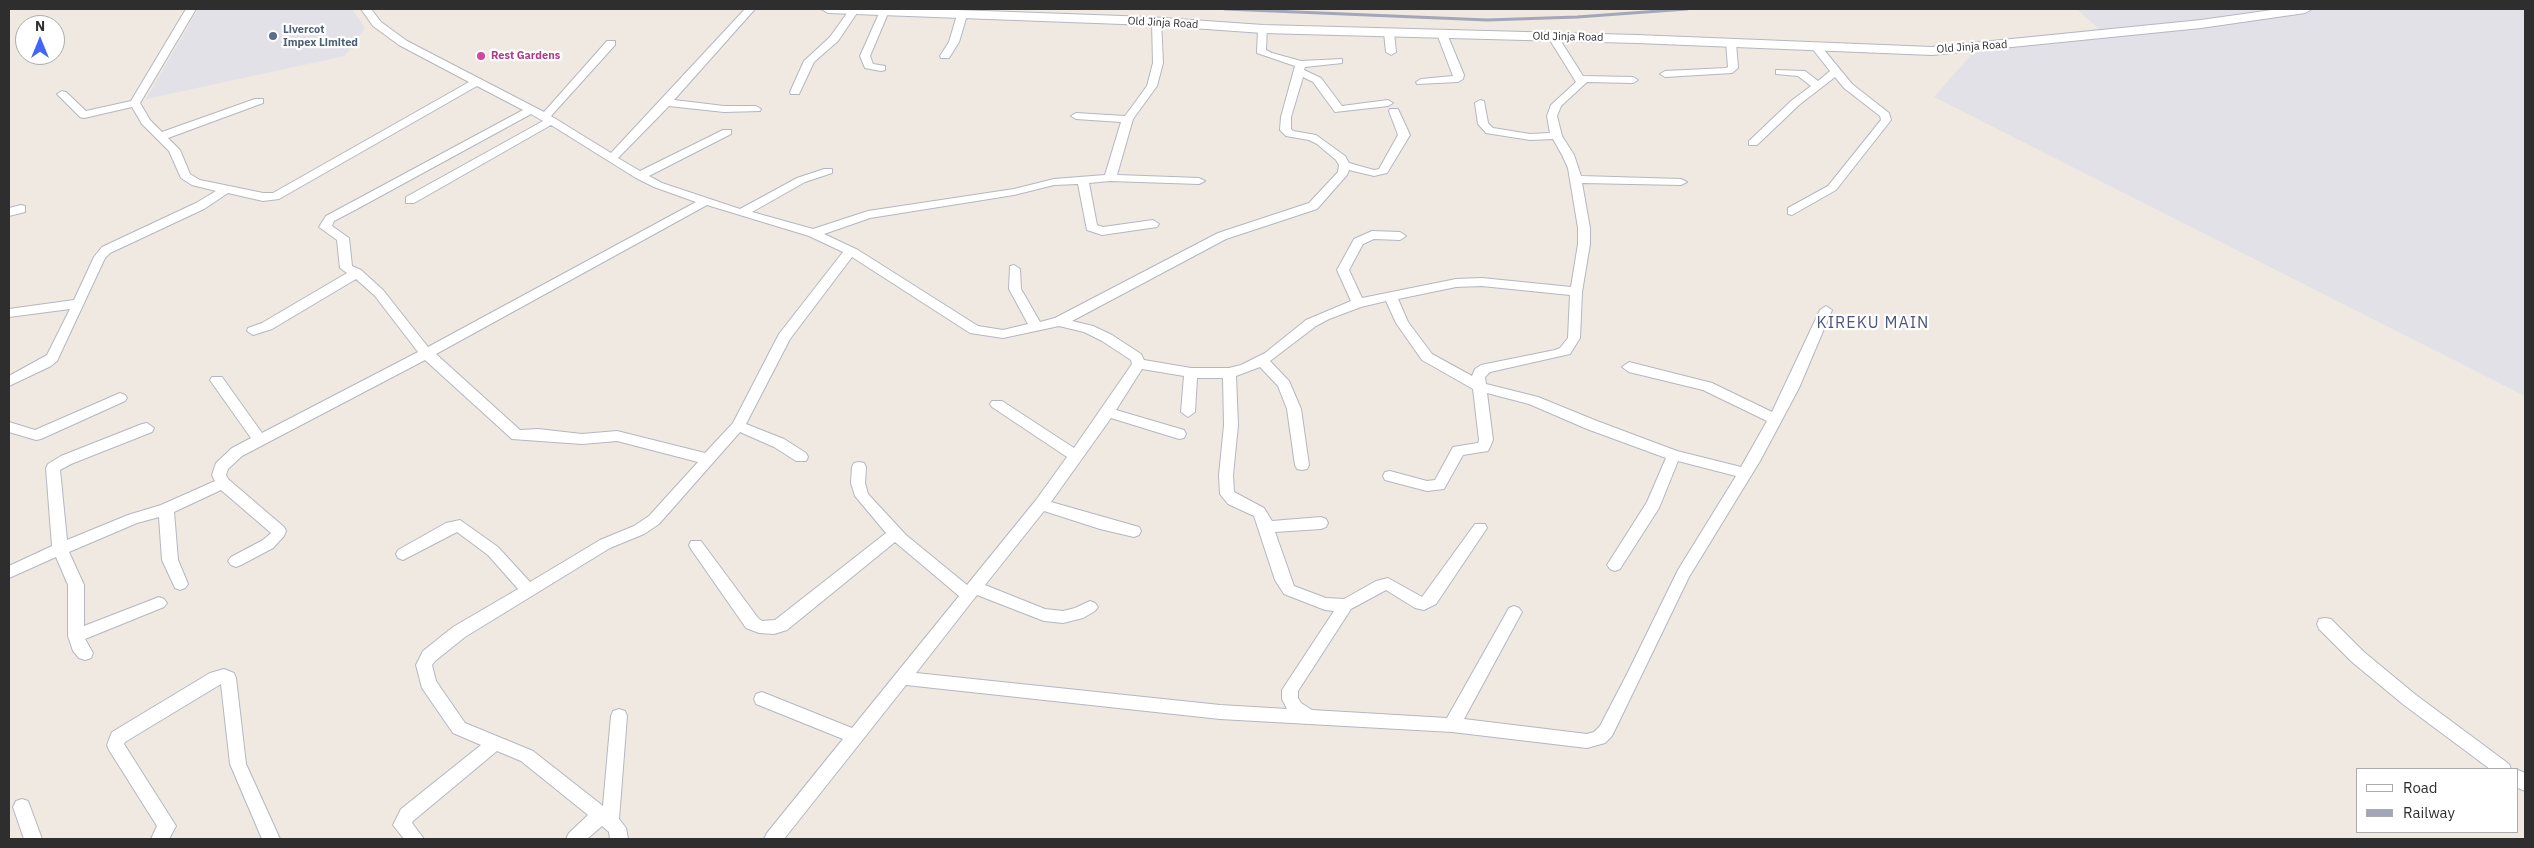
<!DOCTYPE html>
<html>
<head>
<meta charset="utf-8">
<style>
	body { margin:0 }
	#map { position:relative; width:2534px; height:848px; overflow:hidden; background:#efe9e1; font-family:"IBM Plex Sans",sans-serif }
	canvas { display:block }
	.frame { position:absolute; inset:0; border:10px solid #2e2e2e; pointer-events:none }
	.legend { position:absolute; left:2356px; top:768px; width:162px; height:65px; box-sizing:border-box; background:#fff; border:1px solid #ababab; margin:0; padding:6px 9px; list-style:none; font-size:15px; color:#2e2e2e }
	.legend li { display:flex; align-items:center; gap:10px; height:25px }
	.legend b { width:25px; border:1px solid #ababab }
	.north { position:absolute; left:15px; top:15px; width:50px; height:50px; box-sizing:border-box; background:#fff; border:1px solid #ababab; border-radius:50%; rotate:0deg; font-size:14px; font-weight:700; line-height:20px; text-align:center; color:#2e2e2e }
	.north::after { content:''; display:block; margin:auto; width:18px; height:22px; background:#4264fb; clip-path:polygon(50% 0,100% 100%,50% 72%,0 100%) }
</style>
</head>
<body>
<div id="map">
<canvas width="2534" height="848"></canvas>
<div class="frame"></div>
<ul class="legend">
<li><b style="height:6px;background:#fff"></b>Road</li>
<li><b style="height:6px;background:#a3a6b8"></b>Railway</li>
</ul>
<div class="north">N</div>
</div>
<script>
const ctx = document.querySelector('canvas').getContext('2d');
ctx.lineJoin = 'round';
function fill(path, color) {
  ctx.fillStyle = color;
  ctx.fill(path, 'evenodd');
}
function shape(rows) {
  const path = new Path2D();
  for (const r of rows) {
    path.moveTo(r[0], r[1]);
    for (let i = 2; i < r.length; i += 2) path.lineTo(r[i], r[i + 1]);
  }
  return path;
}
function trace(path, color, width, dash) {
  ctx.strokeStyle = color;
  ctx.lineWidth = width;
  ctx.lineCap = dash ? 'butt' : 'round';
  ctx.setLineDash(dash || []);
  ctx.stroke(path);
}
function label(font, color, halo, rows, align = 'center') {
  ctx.font = font + ' "IBM Plex Sans",sans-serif';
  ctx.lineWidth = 4.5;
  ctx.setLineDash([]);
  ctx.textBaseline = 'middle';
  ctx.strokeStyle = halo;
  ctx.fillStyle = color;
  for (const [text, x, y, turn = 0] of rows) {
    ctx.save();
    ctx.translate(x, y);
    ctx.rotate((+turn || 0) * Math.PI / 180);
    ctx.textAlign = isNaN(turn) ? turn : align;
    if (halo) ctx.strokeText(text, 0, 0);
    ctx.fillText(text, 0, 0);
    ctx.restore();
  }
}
fill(shape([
	[198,9,352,9,365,28,345,56,146,99],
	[2077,9,2525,9,2525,396,1934,97,1970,56,1966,43,2099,29]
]), '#e3e1e8');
const minor = shape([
	[186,9,196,9,140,103,150,120,162,132,255,99,263,99,263,103,168,138,180,150,190,174,200,180,263,193,273,193,469,82,399,45,373,26,361,9,371,9,381,22,407,41,544,112,607,41,615,41,615,45,551,116,611,153,745,9,755,9,674,100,724,106,756,106,761,109,760,111,724,112,669,106,618,158,640,171,723,130,731,130,731,134,649,176,662,183,740,209,797,178,824,169,832,169,832,173,805,182,752,212,813,229,868,211,1014,189,1054,179,1105,175,1121,122,1076,119,1071,116,1076,113,1125,116,1147,86,1153,63,1152,22,1161,20,1163,63,1157,86,1133,119,1117,175,1199,178,1205,181,1199,184,1110,181,1089,183,1097,225,1103,227,1153,220,1159,224,1157,227,1102,235,1087,230,1078,184,1054,185,1014,195,870,218,824,234,858,250,978,326,1003,330,1028,324,1009,289,1010,266,1014,265,1020,269,1021,289,1040,322,1055,318,1218,233,1309,203,1338,172,1339,165,1336,160,1317,144,1309,140,1286,136,1280,130,1281,117,1295,66,1257,53,1258,29,1267,27,1266,50,1272,53,1301,61,1342,59,1342,63,1305,67,1304,70,1321,78,1342,106,1388,100,1393,103,1388,106,1335,112,1313,82,1303,77,1291,117,1291,129,1293,131,1316,135,1345,156,1349,163,1374,170,1379,169,1398,135,1389,111,1390,109,1398,109,1410,135,1387,173,1374,176,1349,170,1347,175,1317,209,1226,239,1072,321,1093,326,1112,335,1141,354,1144,360,1191,368,1229,368,1241,365,1265,353,1306,320,1351,301,1337,270,1354,239,1372,231,1400,232,1406,236,1400,240,1374,239,1363,244,1349,270,1362,298,1456,279,1482,278,1571,287,1578,244,1578,228,1568,168,1562,155,1553,139,1530,140,1486,133,1478,124,1475,103,1480,100,1484,101,1488,123,1493,128,1530,134,1550,133,1547,116,1551,105,1576,82,1548,37,1553,34,1557,35,1583,76,1633,77,1638,80,1633,83,1587,82,1561,106,1557,116,1562,136,1574,155,1581,176,1681,179,1687,182,1681,185,1582,183,1590,228,1590,244,1582,292,1580,338,1570,354,1490,372,1485,377,1486,384,1538,397,1597,421,1677,451,1741,467,1767,421,1703,390,1629,372,1622,367,1629,362,1712,383,1772,412,1820,310,1826,306,1832,310,1799,388,1760,461,1689,577,1612,736,1605,743,1587,748,1452,732,1220,719,906,685,784,839,764,839,767,833,843,739,756,704,754,699,756,694,762,692,852,728,959,596,895,542,787,630,774,634,759,633,746,628,691,549,689,545,691,541,701,541,758,618,762,621,775,620,886,533,855,496,851,483,852,467,854,463,859,462,864,463,866,467,865,483,868,494,906,535,967,585,1036,500,1067,457,992,407,990,404,992,401,1002,401,1074,448,1132,364,1131,360,1102,341,1084,332,1059,326,1003,338,970,333,852,257,790,339,746,424,784,439,806,453,808,457,806,461,796,461,774,447,740,432,659,524,644,534,610,548,465,637,435,661,432,665,436,681,465,723,533,751,603,806,611,716,613,711,619,709,625,711,627,716,619,819,626,828,628,839,610,839,609,832,602,826,587,839,566,839,569,833,588,815,521,761,497,751,413,821,412,823,424,839,404,839,393,825,401,809,481,745,453,733,422,688,416,665,423,651,453,627,518,589,488,555,457,532,403,560,398,558,396,554,398,550,446,523,460,520,498,547,530,582,600,540,634,526,649,516,698,462,617,441,582,444,512,439,425,360,242,456,228,469,226,475,228,479,284,527,286,531,284,536,273,548,241,565,236,567,231,565,228,561,231,557,263,540,271,533,221,490,174,512,178,560,188,584,185,588,180,590,175,588,162,560,159,517,137,523,69,552,84,585,84,626,159,597,164,599,167,603,164,607,85,639,93,653,91,658,85,660,79,658,73,651,68,636,68,585,56,557,9,578,9,566,52,546,46,468,48,464,61,456,142,424,147,423,154,428,152,432,71,464,60,470,67,540,128,515,161,505,215,481,212,475,216,463,232,448,251,438,212,383,210,380,212,377,222,377,262,433,418,352,375,296,356,279,272,329,253,335,247,331,248,328,262,323,347,273,340,268,337,240,319,227,326,216,523,110,477,86,279,199,263,201,228,193,204,209,110,253,105,258,57,361,51,366,9,386,9,376,47,355,70,309,9,317,9,309,74,300,94,257,102,247,196,203,216,191,192,185,181,178,169,151,142,124,132,107,84,118,80,117,57,94,62,91,66,92,86,111,131,101,186,9],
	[531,114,543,121,406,197,406,203,414,203,551,125,636,178,654,187,696,202,428,347,383,290,361,270,352,266,349,238,332,226,334,221,355,210,531,114],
	[707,205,809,236,843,252,779,334,733,423,705,453,617,431,582,434,538,429,520,430,436,354,707,205],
	[1482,286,1570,295,1568,338,1560,348,1555,350,1481,365,1475,369,1472,376,1432,354,1408,322,1398,299,1456,287,1482,286],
	[1386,301,1396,323,1422,360,1473,389,1479,440,1478,443,1453,447,1435,480,1427,481,1390,471,1385,472,1383,476,1385,480,1427,491,1444,489,1463,455,1488,451,1490,447,1493,440,1487,393,1529,404,1587,429,1666,458,1647,502,1607,565,1610,569,1615,571,1620,569,1659,508,1678,461,1736,476,1678,570,1627,674,1600,726,1594,732,1587,734,1464,719,1522,612,1519,608,1514,606,1509,608,1447,718,1312,710,1301,703,1298,698,1298,691,1351,609,1386,590,1415,608,1424,610,1436,604,1487,528,1485,524,1475,524,1422,597,1388,578,1376,581,1344,599,1326,598,1294,586,1275,532,1321,529,1326,527,1328,523,1326,519,1321,517,1272,521,1264,508,1234,492,1233,475,1238,425,1236,376,1260,367,1278,386,1287,409,1295,465,1297,469,1302,470,1307,469,1309,465,1301,409,1289,381,1270,361,1316,326,1329,319,1361,307,1386,301],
	[1142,369,1184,376,1181,412,1188,417,1195,412,1197,378,1223,378,1224,425,1219,475,1220,494,1228,504,1254,516,1275,580,1284,594,1325,610,1334,611,1282,690,1282,699,1287,709,1220,705,916,673,977,595,1044,621,1063,623,1083,618,1095,611,1098,607,1095,603,1090,601,1075,608,1063,611,1045,609,985,585,1044,511,1100,529,1134,537,1139,535,1141,531,1139,527,1051,502,1111,418,1179,439,1184,438,1186,434,1184,430,1116,410,1142,369],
	[850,9,859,10,838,41,814,62,799,94,791,94,790,92,804,61,830,37,850,9],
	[881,9,889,11,870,56,873,64,885,66,885,70,881,71,865,68,860,56,881,9],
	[962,12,967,15,959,42,949,58,941,58,940,56,949,42,957,15,962,12],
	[1389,30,1394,33,1396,52,1391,55,1386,52,1384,33,1389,30],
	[1442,31,1447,34,1464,75,1463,79,1458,82,1417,84,1416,82,1421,79,1453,76,1437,34,1442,31],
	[1731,39,1736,42,1738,68,1732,73,1665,77,1660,74,1665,71,1726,68,1728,67,1726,42,1731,39],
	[1816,44,1820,45,1852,84,1889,113,1891,120,1836,190,1792,215,1788,214,1788,208,1828,186,1881,120,1880,116,1844,88,1835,77,1799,105,1757,145,1749,145,1749,141,1791,101,1811,86,1798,76,1776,74,1776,70,1805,71,1818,81,1830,71,1811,47,1816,44],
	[21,205,25,206,25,212,9,216,9,208,21,205],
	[120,393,125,395,127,398,125,401,41,439,36,440,9,432,9,422,35,430,120,393],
	[2325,618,2331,619,2364,652,2416,695,2509,764,2511,769,2490,769,2404,705,2352,662,2319,629,2317,624,2319,619,2325,618],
	[224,669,234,673,236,678,246,764,280,839,262,839,230,764,221,684,125,742,124,744,176,826,169,839,151,839,157,826,109,750,107,745,110,737,112,732,210,673,224,669],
	[2518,770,2525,773,2525,791,2518,788,2518,770],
	[22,799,28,801,42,839,24,839,13,807,16,801,22,799]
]);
const secondary = shape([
	[821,9,929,9,1149,17,1263,25,1637,35,1932,47,2201,20,2279,9,2312,9,2305,13,2201,28,1932,55,1637,43,1263,33,1149,25,828,13,821,9]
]);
trace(minor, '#b4b7c1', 2);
trace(secondary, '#b4b7c1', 2);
fill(minor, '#fff');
fill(secondary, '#fff');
trace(shape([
	[1225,9,1487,20,1577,17,1687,9]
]), '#a3a6b8', 3);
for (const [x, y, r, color] of [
	[273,36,5,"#5c6f8a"],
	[481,56,5,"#d1479c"]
]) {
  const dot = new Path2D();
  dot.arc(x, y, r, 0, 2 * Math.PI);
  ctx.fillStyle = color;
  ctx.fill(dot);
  trace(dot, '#fff', 2);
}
label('11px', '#2e2e2e', '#fff', [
	["Old Jinja Road",1163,23,3],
	["Old Jinja Road",1568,37,1],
	["Old Jinja Road",1972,47,-4]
]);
label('bold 11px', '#4e5e75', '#fff', [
	["Livercot",283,30],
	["Impex Limited",283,43]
], 'left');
label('bold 11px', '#b23c85', '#fff', [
	["Rest Gardens",491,56]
], 'left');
ctx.letterSpacing = '1px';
label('16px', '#4d5680', '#fff', [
	["KIREKU MAIN",1873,323]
]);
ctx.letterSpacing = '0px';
</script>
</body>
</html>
